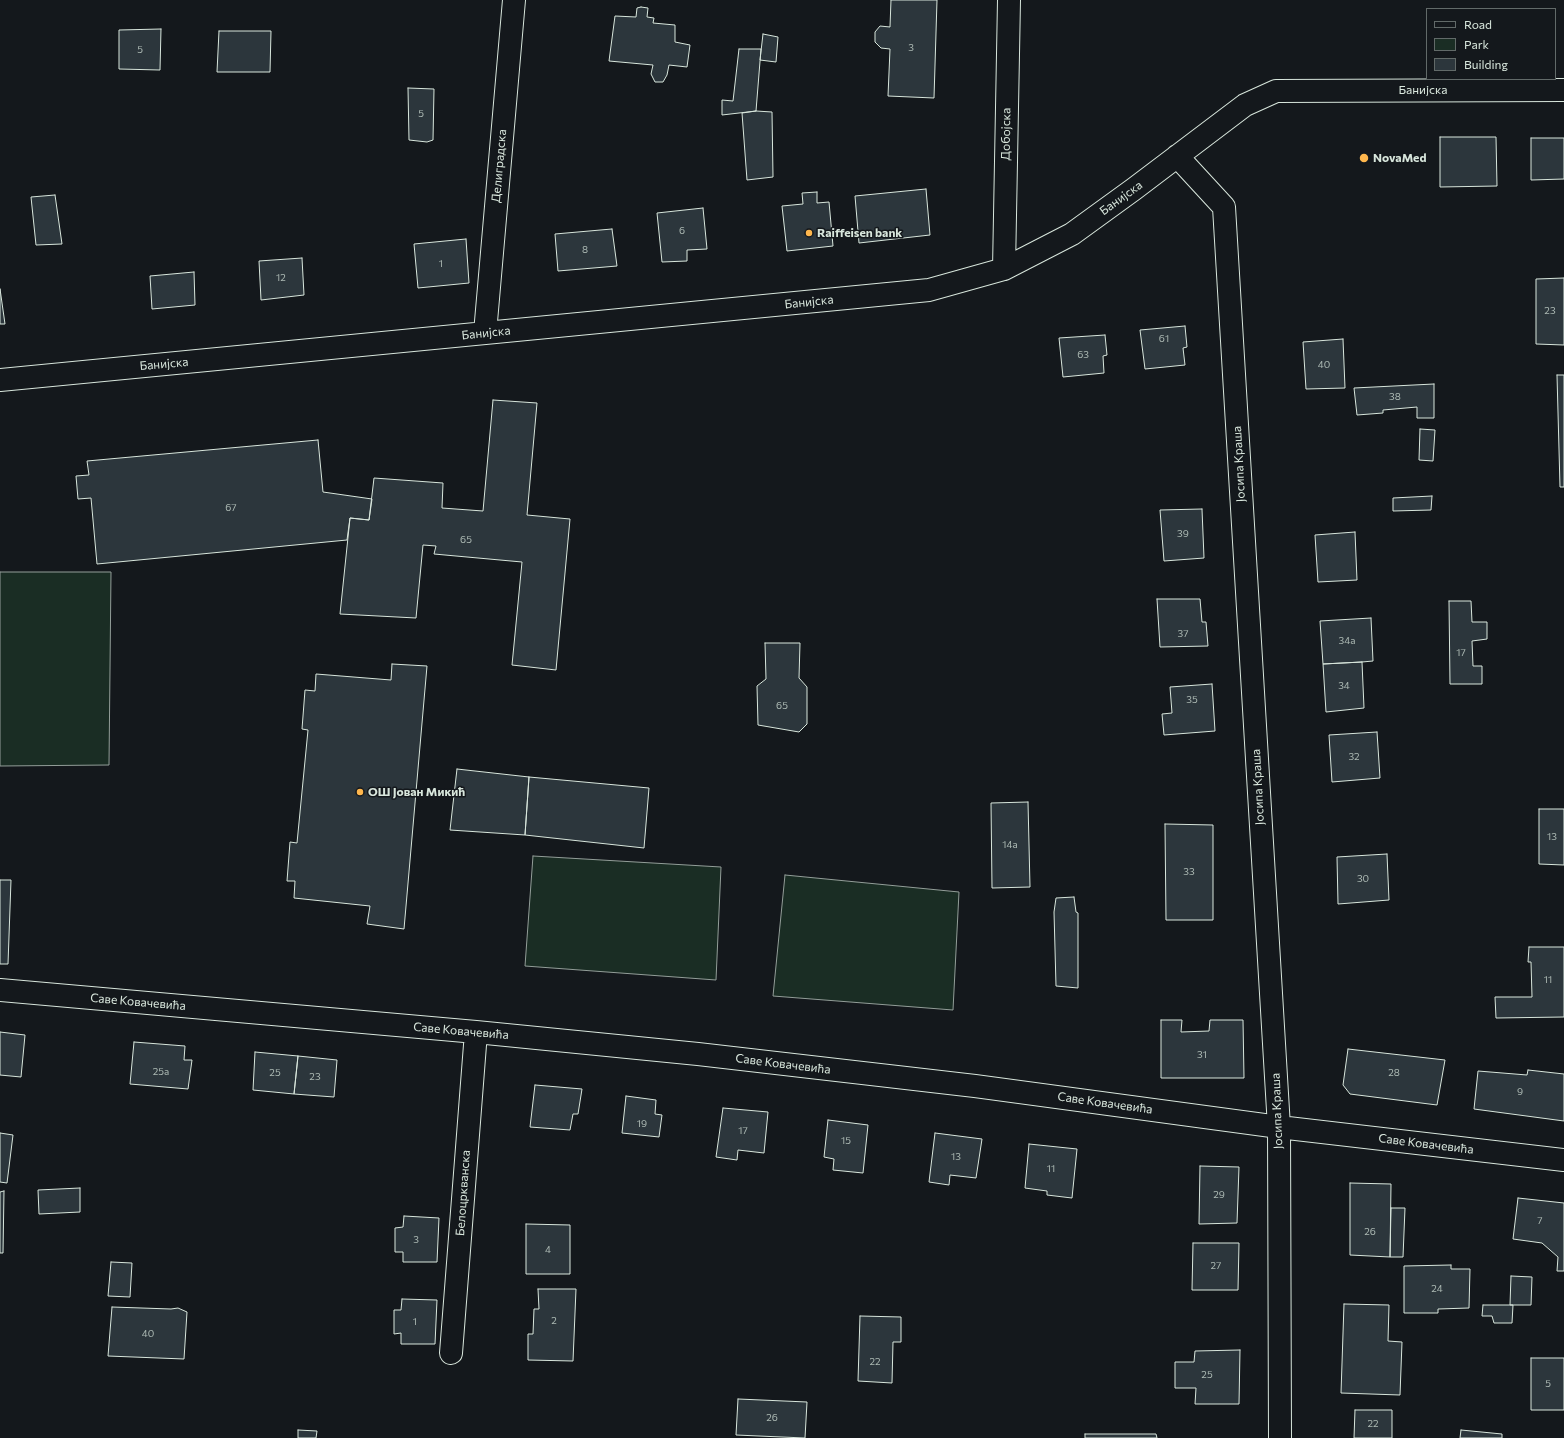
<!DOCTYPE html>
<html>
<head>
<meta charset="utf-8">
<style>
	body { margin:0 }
	#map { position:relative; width:1564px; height:1438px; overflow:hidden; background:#14181c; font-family:Commissioner,sans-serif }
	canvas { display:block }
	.legend { position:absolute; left:1426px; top:8px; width:130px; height:72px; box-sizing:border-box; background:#14181c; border:1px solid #626a69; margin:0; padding:5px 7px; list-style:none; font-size:12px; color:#d8e6dc }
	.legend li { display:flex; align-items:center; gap:8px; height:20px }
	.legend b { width:20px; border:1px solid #626a69 }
</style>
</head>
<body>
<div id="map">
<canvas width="1564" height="1438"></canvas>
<ul class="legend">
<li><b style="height:5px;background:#14181c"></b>Road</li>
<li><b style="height:11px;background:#1a2d24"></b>Park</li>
<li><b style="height:11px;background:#2c363c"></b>Building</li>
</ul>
</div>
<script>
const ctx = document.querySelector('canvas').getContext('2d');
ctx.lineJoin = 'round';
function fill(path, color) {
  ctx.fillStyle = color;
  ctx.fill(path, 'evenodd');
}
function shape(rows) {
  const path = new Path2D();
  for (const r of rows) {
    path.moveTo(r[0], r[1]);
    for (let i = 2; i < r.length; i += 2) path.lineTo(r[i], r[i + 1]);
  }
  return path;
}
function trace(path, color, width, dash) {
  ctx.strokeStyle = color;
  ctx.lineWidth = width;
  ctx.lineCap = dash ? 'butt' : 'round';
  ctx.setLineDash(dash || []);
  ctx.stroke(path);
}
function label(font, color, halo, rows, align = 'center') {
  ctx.font = font + ' Commissioner,sans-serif';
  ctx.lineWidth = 3;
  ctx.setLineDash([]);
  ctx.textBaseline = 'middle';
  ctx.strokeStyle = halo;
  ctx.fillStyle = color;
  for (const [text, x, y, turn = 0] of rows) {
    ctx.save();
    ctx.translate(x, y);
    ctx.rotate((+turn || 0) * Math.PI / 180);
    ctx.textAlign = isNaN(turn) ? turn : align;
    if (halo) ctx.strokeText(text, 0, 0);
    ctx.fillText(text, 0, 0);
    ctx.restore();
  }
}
const green = shape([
	[0,572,111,572,109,765,0,766,0,572],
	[533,856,721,867,716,980,525,966,533,856],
	[785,875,959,892,953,1010,773,996,785,875]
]);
fill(green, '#1a2d24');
trace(green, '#939e99', 1);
const building = shape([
	[891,0,937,0,934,98,888,96,890,49,881,48,875,42,875,32,880,26,890,27,891,0],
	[641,7,648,8,647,17,654,18,653,23,675,25,675,42,690,45,687,67,669,65,667,75,663,82,655,82,651,74,653,65,609,61,615,16,636,17,637,8,641,7],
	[161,29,160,70,119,69,119,30,161,29],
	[219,31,271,31,270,72,217,72,219,31],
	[763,34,778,37,776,62,760,60,763,34],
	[739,49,761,49,756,111,722,115,722,100,733,101,739,49],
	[408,88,434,89,433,140,427,142,409,140,408,88],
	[756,111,772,112,773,177,747,180,742,113,756,111],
	[1440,137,1496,137,1497,186,1440,187,1440,137],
	[1531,138,1564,138,1564,179,1531,180,1531,138],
	[926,189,930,235,859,243,855,196,926,189],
	[817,192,817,203,829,202,833,246,787,251,782,206,803,204,802,193,817,192],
	[55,195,62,244,36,245,31,197,55,195],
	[703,208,707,249,687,250,687,261,662,262,657,213,703,208],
	[612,229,617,266,558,271,555,234,612,229],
	[466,239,469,283,418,288,414,244,466,239],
	[302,258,304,295,261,300,259,261,302,258],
	[194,272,195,305,152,309,150,276,194,272],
	[1564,278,1564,345,1536,344,1536,279,1564,278],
	[0,289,5,324,0,324,0,289],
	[1185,326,1187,347,1183,348,1185,365,1145,369,1140,330,1185,326],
	[1105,335,1107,355,1103,356,1104,373,1063,377,1059,338,1105,335],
	[1343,339,1345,388,1306,389,1303,342,1343,339],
	[1557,375,1564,375,1564,487,1560,487,1557,375],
	[1434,384,1434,418,1417,418,1417,407,1383,410,1383,413,1357,415,1354,388,1434,384],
	[493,400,537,403,527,515,570,519,556,670,512,665,522,562,434,554,436,546,423,545,416,618,340,614,350,518,369,520,374,478,443,483,442,508,483,511,493,400],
	[1420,429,1435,430,1433,461,1419,460,1420,429],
	[318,440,323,492,372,499,369,520,350,518,347,540,97,564,91,498,78,499,76,476,89,475,87,461,318,440],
	[1432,496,1431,510,1393,511,1393,498,1432,496],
	[1202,509,1204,558,1164,561,1160,510,1202,509],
	[1355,532,1357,580,1318,582,1315,535,1355,532],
	[1157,599,1200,599,1202,622,1206,622,1208,646,1160,647,1157,599],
	[1449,601,1471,601,1472,622,1487,622,1487,639,1472,641,1473,666,1482,666,1482,684,1450,684,1449,601],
	[1371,618,1373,661,1362,662,1323,664,1320,621,1371,618],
	[765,643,800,643,799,678,807,687,807,724,799,732,758,725,757,686,766,679,765,643],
	[1362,662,1364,708,1326,712,1323,664,1362,662],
	[392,664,427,666,404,929,367,924,370,906,294,898,295,881,287,881,290,842,297,843,308,730,302,729,305,690,315,691,316,674,391,680,392,664],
	[1212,684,1215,731,1164,735,1162,714,1172,713,1170,687,1212,684],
	[1377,732,1380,778,1332,782,1329,735,1377,732],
	[457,769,529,777,525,835,450,830,457,769],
	[529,777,649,788,644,848,525,835,529,777],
	[1028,802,1030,887,992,888,991,803,1028,802],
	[1539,809,1564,809,1564,865,1539,864,1539,809],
	[1165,824,1213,825,1213,920,1166,920,1165,824],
	[1387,854,1389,900,1338,904,1337,857,1387,854],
	[0,880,11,880,8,964,0,964,0,880],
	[1074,897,1076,912,1078,913,1078,988,1056,986,1054,912,1056,898,1074,897],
	[1529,947,1564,947,1564,1017,1496,1018,1495,997,1532,997,1531,962,1528,962,1529,947],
	[1161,1020,1182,1020,1181,1032,1209,1031,1210,1020,1243,1020,1244,1078,1161,1078,1161,1020],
	[0,1032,25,1035,21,1077,0,1075,0,1032],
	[134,1042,185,1046,184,1060,192,1060,188,1089,130,1084,134,1042],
	[1348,1049,1445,1060,1437,1105,1350,1094,1343,1085,1348,1049],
	[255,1052,298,1056,294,1094,253,1090,255,1052],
	[298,1056,337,1060,334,1097,294,1094,298,1056],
	[1528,1070,1564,1074,1564,1121,1474,1109,1478,1071,1527,1075,1528,1070],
	[535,1085,582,1089,578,1114,573,1114,570,1130,530,1127,535,1085],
	[626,1096,656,1100,655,1114,662,1115,659,1137,622,1133,626,1096],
	[723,1108,768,1112,764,1153,738,1150,737,1160,716,1157,723,1108],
	[828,1120,868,1125,863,1173,833,1170,834,1159,824,1157,828,1120],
	[0,1133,13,1135,7,1183,0,1182,0,1133],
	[935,1133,982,1139,976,1178,950,1175,949,1185,929,1182,935,1133],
	[1029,1144,1077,1149,1072,1198,1047,1195,1047,1191,1025,1188,1029,1144],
	[1200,1166,1239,1167,1237,1223,1199,1224,1200,1166],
	[1350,1183,1391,1184,1390,1257,1350,1255,1350,1183],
	[80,1188,80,1212,39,1214,38,1190,80,1188],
	[4,1191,3,1253,0,1253,0,1192,4,1191],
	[1518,1198,1564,1203,1564,1271,1557,1271,1558,1257,1542,1243,1513,1239,1518,1198],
	[1391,1208,1405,1208,1403,1257,1390,1257,1391,1208],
	[404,1216,439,1218,437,1262,403,1262,403,1252,395,1252,395,1228,403,1227,404,1216],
	[526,1224,570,1225,570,1274,526,1274,526,1224],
	[1193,1243,1239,1243,1238,1290,1192,1290,1193,1243],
	[111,1262,132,1263,130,1297,108,1296,111,1262],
	[1451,1265,1451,1269,1470,1269,1469,1308,1438,1309,1438,1313,1404,1313,1404,1266,1451,1265],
	[1511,1276,1532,1277,1531,1305,1510,1305,1511,1276],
	[538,1289,576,1289,573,1361,528,1360,528,1334,533,1334,534,1309,539,1309,538,1289],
	[402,1299,437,1300,435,1344,401,1344,401,1333,394,1334,394,1310,401,1310,402,1299],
	[1344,1304,1389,1305,1388,1341,1402,1342,1400,1395,1341,1393,1344,1304],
	[1483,1305,1513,1305,1512,1323,1494,1323,1492,1316,1482,1316,1483,1305],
	[112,1307,171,1309,178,1308,187,1312,184,1359,108,1356,112,1307],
	[860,1316,901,1317,901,1342,893,1342,892,1383,858,1381,860,1316],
	[1240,1350,1239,1404,1195,1404,1196,1388,1175,1388,1175,1362,1194,1362,1195,1351,1240,1350],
	[1531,1358,1564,1358,1564,1410,1531,1410,1531,1358],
	[738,1399,807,1402,805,1438,736,1435,738,1399],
	[1355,1410,1392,1410,1392,1438,1354,1438,1355,1410],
	[298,1430,317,1431,316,1438,298,1438,298,1430],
	[1461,1430,1502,1434,1502,1438,1460,1438,1461,1430],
	[1085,1434,1156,1434,1157,1438,1085,1438,1085,1434]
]);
fill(building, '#2c363c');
trace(building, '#d8e6dc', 1);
const street = shape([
	[1177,156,1224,207,1279,1127,1280,1438],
	[1004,269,1009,0],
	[485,333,514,0],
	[0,380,929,290,1004,269,1072,234,1134,189,1245,105,1276,91,1564,90],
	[0,990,476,1032,698,1054,975,1086,1279,1127,1564,1160],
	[451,1353,476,1032]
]);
trace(street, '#d8e6dc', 24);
trace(street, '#14181c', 22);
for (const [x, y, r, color] of [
	[1364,158,5,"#ffb74d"],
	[809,233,4,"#ffb74d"],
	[360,792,4,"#ffb74d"]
]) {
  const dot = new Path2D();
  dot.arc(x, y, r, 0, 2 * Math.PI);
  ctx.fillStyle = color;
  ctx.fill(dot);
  trace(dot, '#14181c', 1.5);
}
label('10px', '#adbab4', null, [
	["3",911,48],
	["5",140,50],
	["5",421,114],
	["6",682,231],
	["8",585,250],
	["1",441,264],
	["12",281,278],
	["23",1550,311],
	["61",1164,339],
	["63",1083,355],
	["40",1324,365],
	["38",1395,397],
	["67",231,508],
	["39",1183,534],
	["65",466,540],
	["37",1183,634],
	["34a",1347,641],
	["17",1461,653],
	["34",1344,686],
	["35",1192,700],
	["65",782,706],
	["32",1354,757],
	["13",1552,837],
	["14a",1010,845],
	["33",1189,872],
	["30",1363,879],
	["11",1548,980],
	["31",1202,1055],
	["25a",161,1072],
	["25",275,1073],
	["28",1394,1073],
	["23",315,1077],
	["9",1520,1092],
	["19",642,1124],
	["17",743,1131],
	["15",846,1141],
	["13",956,1157],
	["11",1051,1169],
	["29",1219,1195],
	["7",1540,1221],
	["26",1370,1232],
	["3",416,1240],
	["4",548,1250],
	["27",1216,1266],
	["24",1437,1289],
	["2",554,1321],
	["1",415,1322],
	["40",148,1334],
	["22",875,1362],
	["25",1207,1375],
	["5",1548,1384],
	["26",772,1418],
	["22",1373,1424]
]);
label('12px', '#d8e6dc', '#14181c', [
	["Банијска",1423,90],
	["Добојска",1006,134,-89],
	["Делиградска",499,166,-85],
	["Банијска",1121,198,-36],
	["Банијска",809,302,-6],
	["Банијска",486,333,-6],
	["Банијска",164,364,-5],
	["Јосипа Краша",1239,464,-93],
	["Јосипа Краша",1258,787,-93],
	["Саве Ковачевића",138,1002,5],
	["Саве Ковачевића",461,1031,5],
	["Саве Ковачевића",783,1064,7],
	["Саве Ковачевића",1105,1103,8],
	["Јосипа Краша",1277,1111,-92],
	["Саве Ковачевића",1426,1144,7],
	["Белоцркванска",463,1193,-86]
]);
label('bold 12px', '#d8e6dc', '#14181c', [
	["NovaMed",1373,158],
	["Raiffeisen bank",817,233],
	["ОШ Јован Микић",368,792]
], 'left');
</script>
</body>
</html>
